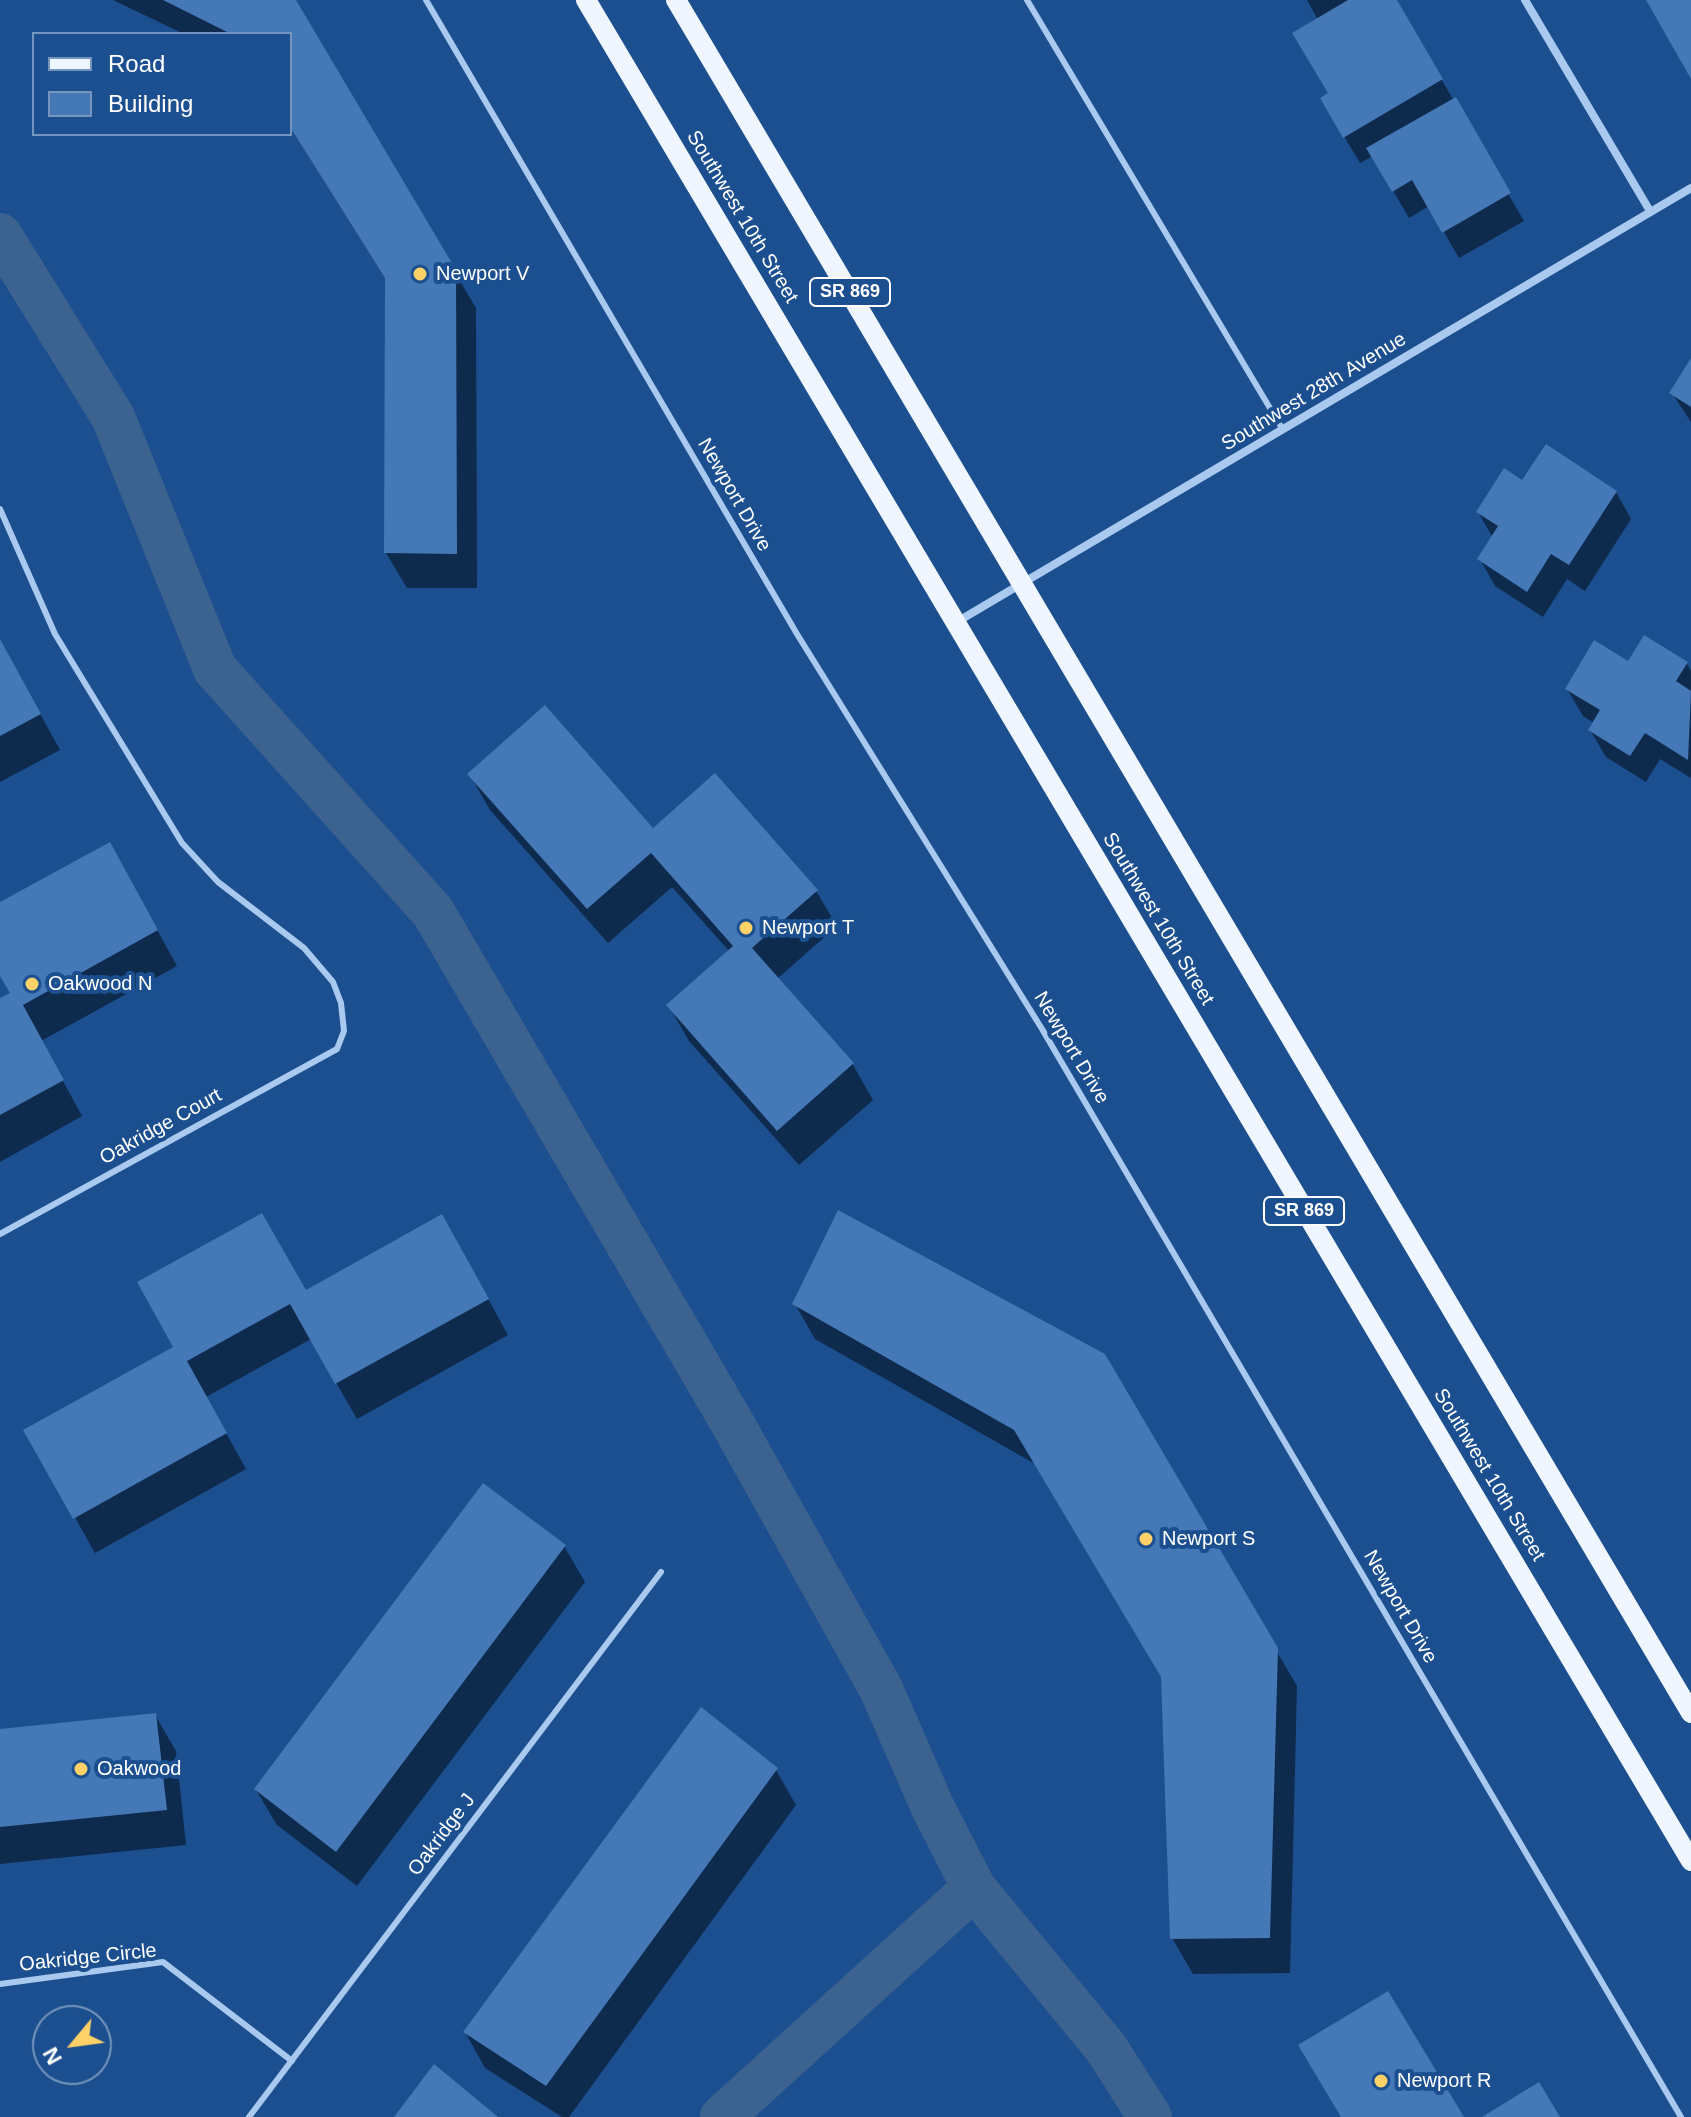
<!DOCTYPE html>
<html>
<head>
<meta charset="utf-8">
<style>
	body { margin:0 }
	#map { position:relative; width:1691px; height:2117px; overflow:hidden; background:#1b4f8f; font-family:Arial,sans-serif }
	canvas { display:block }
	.legend { position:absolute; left:32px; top:32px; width:260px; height:104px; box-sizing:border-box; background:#1b4f8f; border:2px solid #7695bc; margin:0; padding:10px 14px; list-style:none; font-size:24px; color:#fff }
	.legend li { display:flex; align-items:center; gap:16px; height:40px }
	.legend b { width:40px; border:2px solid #7695bc }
	.north { position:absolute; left:32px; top:2005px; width:80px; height:80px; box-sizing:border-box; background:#1b4f8f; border:2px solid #7695bc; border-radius:50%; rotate:241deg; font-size:22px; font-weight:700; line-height:32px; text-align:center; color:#fff }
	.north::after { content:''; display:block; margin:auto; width:28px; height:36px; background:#ffd166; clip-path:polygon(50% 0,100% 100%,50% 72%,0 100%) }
</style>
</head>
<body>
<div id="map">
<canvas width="1691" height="2117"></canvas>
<ul class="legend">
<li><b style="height:10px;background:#f0f6ff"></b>Road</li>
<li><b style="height:22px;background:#4478b7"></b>Building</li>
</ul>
<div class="north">N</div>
</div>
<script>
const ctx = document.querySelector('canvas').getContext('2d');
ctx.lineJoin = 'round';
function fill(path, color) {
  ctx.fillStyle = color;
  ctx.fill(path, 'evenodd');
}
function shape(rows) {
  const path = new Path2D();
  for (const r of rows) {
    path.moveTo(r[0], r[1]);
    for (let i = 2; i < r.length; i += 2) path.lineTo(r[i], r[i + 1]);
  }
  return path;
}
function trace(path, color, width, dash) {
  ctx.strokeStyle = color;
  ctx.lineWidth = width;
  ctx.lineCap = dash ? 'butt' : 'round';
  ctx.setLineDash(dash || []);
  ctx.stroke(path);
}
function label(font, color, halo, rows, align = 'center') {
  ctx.font = font + ' Arial,sans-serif';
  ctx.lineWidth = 8;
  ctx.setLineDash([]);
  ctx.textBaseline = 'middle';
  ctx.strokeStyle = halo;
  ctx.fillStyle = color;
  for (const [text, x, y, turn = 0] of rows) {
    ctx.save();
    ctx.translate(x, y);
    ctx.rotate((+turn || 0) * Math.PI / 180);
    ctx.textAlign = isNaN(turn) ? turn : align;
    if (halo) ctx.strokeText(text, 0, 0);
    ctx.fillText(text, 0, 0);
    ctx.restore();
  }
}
fill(shape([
	[113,0,293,0,476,308,477,588,407,588,386,553,387,281,290,127,290,34,184,34],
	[1307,0,1395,0,1524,221,1459,258,1429,206,1409,218,1373,156,1360,163,1322,99,1330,94,1318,20],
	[1691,362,1691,422,1672,393],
	[1522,483,1616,492,1631,519,1585,591,1567,579,1543,617,1495,586,1480,559,1493,538,1478,512],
	[0,641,60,750,0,782],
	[1629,664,1687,664,1691,671,1691,778,1660,759,1646,782,1606,757,1590,730,1594,723,1583,716,1567,689],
	[470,775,653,830,816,891,837,926,777,979,853,1065,873,1100,799,1165,689,1041,669,1006,730,952,672,887,608,943,490,810],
	[129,879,177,966,41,1041,82,1116,0,1162,0,1000,12,994,0,971,0,904],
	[462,1252,508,1335,357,1419,311,1339,206,1397,246,1469,95,1553,26,1430,305,1293],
	[795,1304,1103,1355,1297,1686,1290,1973,1193,1974,1172,1938,1163,1677,1037,1465,815,1339],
	[564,1546,585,1582,357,1886,277,1825,256,1790],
	[155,1715,176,1751,186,1845,0,1864,0,1731],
	[776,1770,796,1805,569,2117,562,2117,485,2068,465,2032]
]), '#0007');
trace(shape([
	[0,235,113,417,215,669,433,912,730,1419,881,1689,933,1808,974,1888,722,2117],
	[974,1888,1106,2048,1150,2117]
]), '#3c6290', 44);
fill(shape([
	[163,0,296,0,456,270,457,554,384,553,385,278,290,127,290,34,231,34],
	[1348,0,1397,0,1443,79,1343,138,1320,98,1328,93,1292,33],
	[1646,0,1691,0,1691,79],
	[1456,97,1511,193,1442,233,1412,180,1392,192,1366,148],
	[1691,358,1691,407,1669,393],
	[1546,444,1617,491,1569,565,1551,554,1527,592,1477,559,1498,526,1476,512,1504,468,1522,480],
	[1644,635,1688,662,1676,681,1691,691,1688,760,1645,733,1630,756,1588,730,1600,710,1565,689,1594,640,1628,661],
	[0,639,41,714,0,736],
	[545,705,653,828,715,773,818,890,752,948,854,1063,777,1131,666,1005,733,946,651,853,587,909,467,774],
	[110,842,158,930,23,1005,64,1080,0,1115,0,998,10,993,0,976,0,902],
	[838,1210,1105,1354,1278,1648,1270,1938,1170,1939,1161,1677,1014,1430,792,1304],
	[262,1213,306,1290,442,1214,489,1299,335,1384,290,1304,187,1361,227,1433,73,1519,23,1430,173,1347,137,1282],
	[483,1483,566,1545,336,1852,254,1789],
	[701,1707,778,1768,546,2086,463,2032],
	[156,1713,167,1810,0,1827,0,1729],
	[1388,1991,1464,2117,1341,2117,1298,2045],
	[434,2064,498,2117,394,2117],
	[1539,2082,1560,2117,1482,2117]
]), '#4478b7');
trace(shape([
	[426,0,797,634,1042,1029,1681,2117],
	[1027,0,1283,430],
	[0,509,55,634,182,843,218,882,304,948,333,982,341,1003,344,1031,337,1049,0,1234],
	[0,1984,163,1962,292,2061],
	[249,2117,661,1572]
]), '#a9c9ee', 6);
trace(shape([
	[1525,0,1650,211],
	[955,623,1691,188]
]), '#a9c9ee', 8);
trace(shape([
	[586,0,1691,1861],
	[676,0,1691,1713]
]), '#f0f6ff', 20);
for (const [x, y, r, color] of [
	[420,274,8,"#ffd166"],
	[746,928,8,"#ffd166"],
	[32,984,8,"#ffd166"],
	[1146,1539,8,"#ffd166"],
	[81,1769,8,"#ffd166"],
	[1381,2081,8,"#ffd166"]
]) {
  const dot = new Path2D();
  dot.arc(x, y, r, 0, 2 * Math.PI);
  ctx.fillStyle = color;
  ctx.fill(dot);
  trace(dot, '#1b4f8f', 3);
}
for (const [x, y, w] of [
	[850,292,80],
	[1304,1211,80]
]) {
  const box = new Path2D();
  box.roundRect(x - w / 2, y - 14, w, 28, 6);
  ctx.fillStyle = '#1b4f8f';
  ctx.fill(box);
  trace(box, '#fff', 2);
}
label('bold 18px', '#fff', null, [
	["SR 869",850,292],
	["SR 869",1304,1211]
]);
label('20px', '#fff', '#1b4f8f', [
	["Southwest 10th Street",742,217,59],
	["Southwest 28th Avenue",1314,392,-31],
	["Newport Drive",734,495,60],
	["Southwest 10th Street",1158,919,59],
	["Newport Drive",1071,1048,59],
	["Oakridge Court",161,1127,-29],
	["Southwest 10th Street",1489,1475,59],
	["Newport Drive",1400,1607,60],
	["Oakridge J",442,1835,-53],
	["Oakridge Circle",88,1958,-6]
]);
label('20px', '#fff', '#1b4f8f', [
	["Newport V",436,274],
	["Newport T",762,928],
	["Oakwood N",48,984],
	["Newport S",1162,1539],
	["Oakwood",97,1769],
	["Newport R",1397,2081]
], 'left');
</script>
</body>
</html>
